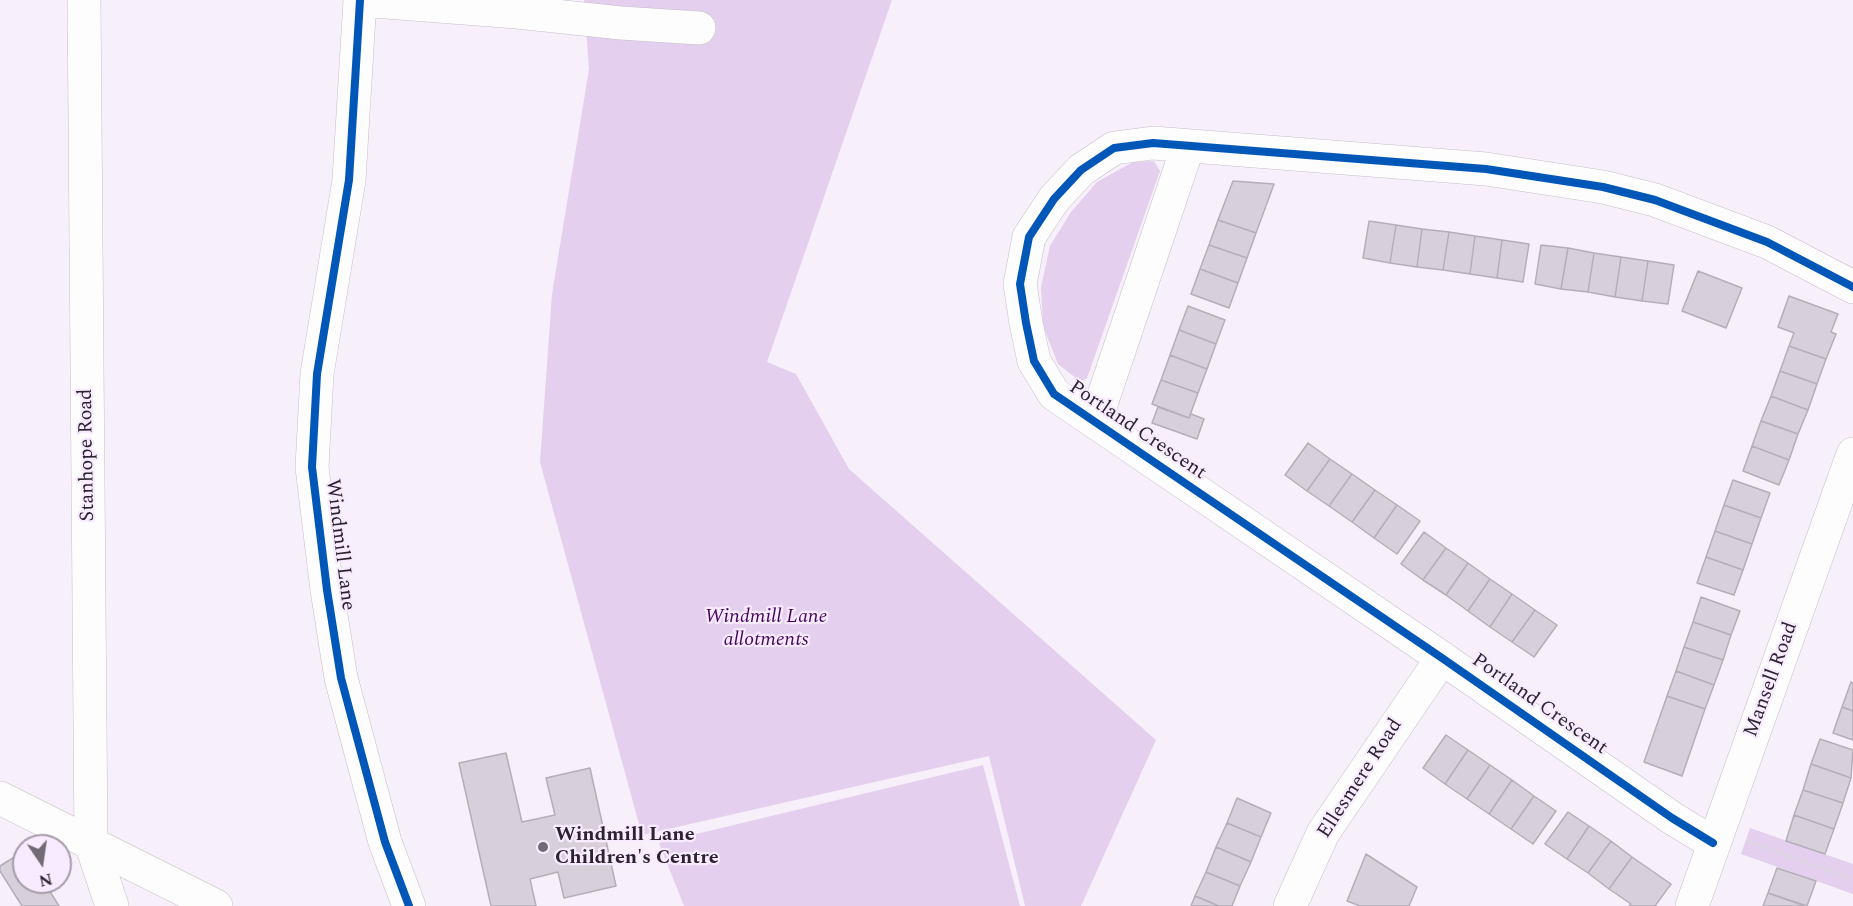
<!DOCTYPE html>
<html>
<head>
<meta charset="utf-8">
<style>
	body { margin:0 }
	#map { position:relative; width:1853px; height:906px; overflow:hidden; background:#f7f0fa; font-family:Spectral,serif }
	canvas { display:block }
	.north { position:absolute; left:12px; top:834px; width:60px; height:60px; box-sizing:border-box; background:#f8ebff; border:2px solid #a69bac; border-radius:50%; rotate:167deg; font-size:16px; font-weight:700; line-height:24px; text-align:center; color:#2b242f }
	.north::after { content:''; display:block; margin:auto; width:21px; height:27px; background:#726b76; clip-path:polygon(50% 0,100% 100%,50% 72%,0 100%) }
</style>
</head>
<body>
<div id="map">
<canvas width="1853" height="906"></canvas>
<div class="north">N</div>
</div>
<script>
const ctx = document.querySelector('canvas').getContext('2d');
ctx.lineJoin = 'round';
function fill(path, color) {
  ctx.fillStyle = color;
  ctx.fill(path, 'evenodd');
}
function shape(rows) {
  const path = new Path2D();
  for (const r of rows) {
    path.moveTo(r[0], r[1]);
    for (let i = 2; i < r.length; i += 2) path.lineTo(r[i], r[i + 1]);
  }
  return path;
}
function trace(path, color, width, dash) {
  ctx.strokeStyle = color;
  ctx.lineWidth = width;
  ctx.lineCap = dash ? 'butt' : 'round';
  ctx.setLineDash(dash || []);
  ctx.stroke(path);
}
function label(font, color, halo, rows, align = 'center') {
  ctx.font = font + ' Spectral,serif';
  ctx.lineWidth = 4.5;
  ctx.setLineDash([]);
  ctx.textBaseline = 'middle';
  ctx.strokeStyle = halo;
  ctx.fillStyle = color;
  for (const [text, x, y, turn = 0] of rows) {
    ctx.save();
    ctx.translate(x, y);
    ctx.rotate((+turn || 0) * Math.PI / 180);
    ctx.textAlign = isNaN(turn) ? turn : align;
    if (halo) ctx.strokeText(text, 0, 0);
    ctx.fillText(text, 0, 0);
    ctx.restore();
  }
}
fill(shape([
	[584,0,892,0,767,362,796,374,849,469,1156,740,1081,906,1025,906,989,756,642,835,540,462,552,294,589,69],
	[1154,161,1160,171,1087,378,1081,382,1058,364,1043,326,1041,287,1050,246,1071,212,1097,182,1133,162],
	[983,765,1020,906,684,906,659,843],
	[1750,828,1853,864,1853,894,1741,854]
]), '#e4cfee');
const building = shape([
	[1233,181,1274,184,1256,233,1218,220,1233,181],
	[1218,220,1256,233,1247,258,1209,245,1218,220],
	[1369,221,1396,225,1390,263,1363,258,1369,221],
	[1396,225,1422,229,1417,267,1390,263,1396,225],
	[1422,229,1449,232,1443,270,1417,267,1422,229],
	[1449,232,1475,236,1470,274,1443,270,1449,232],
	[1475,236,1502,240,1497,278,1470,274,1475,236],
	[1502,240,1529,244,1523,282,1497,278,1502,240],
	[1209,245,1247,258,1238,283,1200,269,1209,245],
	[1541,245,1568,248,1561,289,1535,284,1541,245],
	[1568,248,1594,253,1588,292,1561,289,1568,248],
	[1594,253,1621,257,1615,297,1588,292,1594,253],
	[1621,257,1648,261,1642,301,1615,297,1621,257],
	[1648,261,1674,265,1668,304,1642,301,1648,261],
	[1200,269,1238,283,1229,308,1191,294,1200,269],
	[1698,271,1742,288,1726,328,1682,311,1698,271],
	[1789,296,1838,314,1831,332,1836,334,1826,359,1789,346,1794,333,1778,327,1789,296],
	[1188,306,1225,320,1216,344,1179,330,1188,306],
	[1179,330,1216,344,1207,369,1170,355,1179,330],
	[1789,346,1826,359,1817,384,1780,371,1789,346],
	[1170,355,1207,369,1198,393,1161,380,1170,355],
	[1780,371,1817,384,1808,410,1771,396,1780,371],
	[1161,380,1198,393,1189,418,1152,404,1161,380],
	[1771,396,1808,410,1798,434,1761,421,1771,396],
	[1158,407,1189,418,1191,414,1204,419,1197,439,1152,423,1158,407],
	[1761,421,1798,434,1789,460,1752,446,1761,421],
	[1308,443,1330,459,1307,491,1285,475,1308,443],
	[1752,446,1789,460,1779,485,1743,471,1752,446],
	[1330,459,1352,474,1329,506,1307,491,1330,459],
	[1352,474,1375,490,1352,522,1329,506,1352,474],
	[1733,480,1770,493,1761,518,1724,505,1733,480],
	[1375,490,1397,505,1374,538,1352,522,1375,490],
	[1397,505,1420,521,1397,554,1374,538,1397,505],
	[1724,505,1761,518,1752,544,1715,531,1724,505],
	[1715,531,1752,544,1743,570,1706,557,1715,531],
	[1424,532,1446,548,1423,580,1401,564,1424,532],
	[1446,548,1468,563,1446,595,1423,580,1446,548],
	[1706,557,1743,570,1734,595,1697,583,1706,557],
	[1468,563,1490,579,1468,611,1446,595,1468,563],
	[1490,579,1512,594,1490,627,1468,611,1490,579],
	[1512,594,1535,610,1512,642,1490,627,1512,594],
	[1701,597,1740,611,1731,635,1693,622,1701,597],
	[1535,610,1557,625,1534,657,1512,642,1535,610],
	[1693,622,1731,635,1723,660,1684,647,1693,622],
	[1684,647,1723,660,1714,685,1676,671,1684,647],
	[1676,671,1714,685,1705,709,1667,696,1676,671],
	[1851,682,1853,683,1853,711,1842,707,1851,682],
	[1667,696,1705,709,1682,776,1644,762,1667,696],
	[1842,707,1853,711,1853,740,1833,733,1842,707],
	[1446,735,1468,750,1445,784,1423,768,1446,735],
	[1820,739,1853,750,1851,778,1811,764,1820,739],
	[1468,750,1490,765,1467,799,1445,784,1468,750],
	[506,753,522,822,555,815,546,778,590,768,616,886,564,898,558,872,530,879,536,906,491,906,459,763,506,753],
	[1811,764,1851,778,1843,803,1803,790,1811,764],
	[1490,765,1512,780,1489,814,1467,799,1490,765],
	[1512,780,1534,796,1511,829,1489,814,1512,780],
	[1803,790,1843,803,1834,829,1794,815,1803,790],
	[1534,796,1556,811,1533,844,1511,829,1534,796],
	[1237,798,1271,813,1261,837,1227,823,1237,798],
	[1568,812,1589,826,1567,859,1545,844,1568,812],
	[1794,815,1834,829,1825,854,1786,841,1794,815],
	[1227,823,1261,837,1251,862,1216,847,1227,823],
	[1589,826,1611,841,1588,873,1567,859,1589,826],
	[1611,841,1632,857,1609,889,1588,873,1611,841],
	[1216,847,1251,862,1240,886,1206,872,1216,847],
	[24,851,24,882,44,882,59,906,22,906,0,871,0,866,24,851],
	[1366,854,1417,887,1409,906,1360,906,1347,901,1366,854],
	[1632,857,1671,884,1655,906,1629,906,1631,904,1609,889,1632,857],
	[1777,868,1816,881,1807,906,1768,893,1777,868],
	[1206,872,1240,886,1232,906,1219,906,1195,896,1206,872],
	[1768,893,1805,906,1763,906,1768,893],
	[1195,896,1219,906,1191,906,1195,896]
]);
fill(building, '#d7d0da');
trace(building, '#b4aeb8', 1.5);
const minor = shape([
	[84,0,91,843,112,906],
	[360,0,349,180,317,374,312,467,327,590,341,678,385,842,409,906],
	[360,0,517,12,621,23,699,28],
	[1095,422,1188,146],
	[0,798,216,906],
	[1713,843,1672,818,1442,658,1054,394,1034,361,1026,323,1020,284,1029,237,1054,199,1081,170,1114,148,1153,143,1486,169,1603,187,1655,200,1767,242,1853,287],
	[1290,906,1323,833,1442,658],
	[1692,906,1853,454]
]);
trace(minor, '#c6bec8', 34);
trace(shape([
	[1747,841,1853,879]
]), '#dad8db', 4, [3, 4.5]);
trace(minor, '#fefdfe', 33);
trace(shape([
	[360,0,349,180,317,374,312,467,327,590,341,678,385,842,409,906],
	[1713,843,1672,818,1442,658,1054,394,1034,361,1026,323,1020,284,1029,237,1054,199,1081,170,1114,148,1153,143,1486,169,1603,187,1655,200,1767,242,1853,287]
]), '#0057b8', 8);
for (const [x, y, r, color] of [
	[543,847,6,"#726b76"]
]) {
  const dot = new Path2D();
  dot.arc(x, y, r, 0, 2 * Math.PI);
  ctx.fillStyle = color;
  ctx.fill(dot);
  trace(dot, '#f8ebff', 2);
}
label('20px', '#2b242f', '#f8ebff', [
	["Portland Crescent",1137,431,34],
	["Stanhope Road",88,455,-91],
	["Windmill Lane",339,545,83],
	["Mansell Road",1772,680,-70],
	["Portland Crescent",1539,705,35],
	["Ellesmere Road",1361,779,-57]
]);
label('italic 20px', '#44075a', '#f8ebff', [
	["Windmill Lane",766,618],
	["allotments",766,641]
]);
label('bold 20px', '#2b242f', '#f8ebff', [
	["Windmill Lane",555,836],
	["Children's Centre",555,859]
], 'left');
</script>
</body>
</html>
